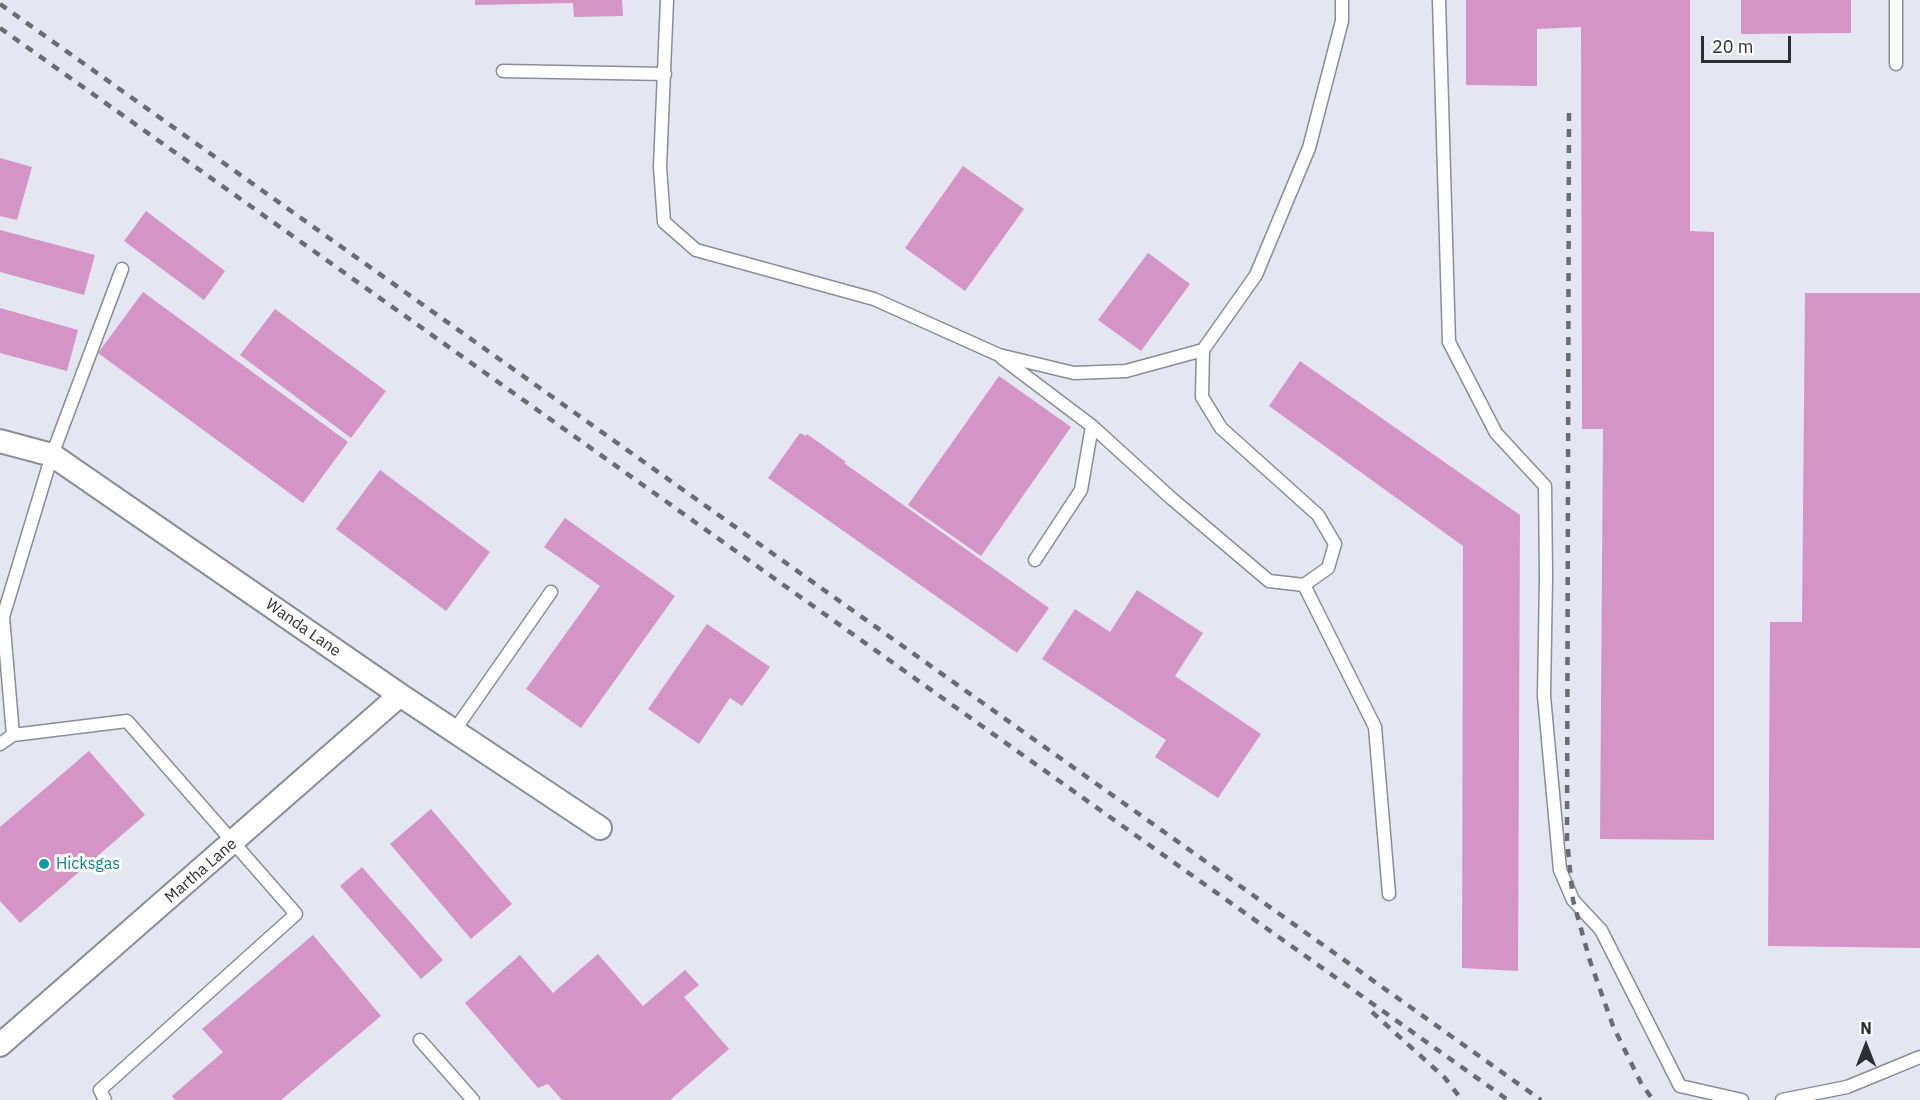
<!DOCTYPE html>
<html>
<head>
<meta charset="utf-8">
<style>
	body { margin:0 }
	#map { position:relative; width:1920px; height:1100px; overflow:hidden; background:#e4e7f1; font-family:"IBM Plex Sans",sans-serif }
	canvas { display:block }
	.north { position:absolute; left:1836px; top:1016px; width:60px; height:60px; -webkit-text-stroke:4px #fff; paint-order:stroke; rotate:0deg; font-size:16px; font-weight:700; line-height:24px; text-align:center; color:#2d2e32 }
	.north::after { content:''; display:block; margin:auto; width:21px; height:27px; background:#2d2e32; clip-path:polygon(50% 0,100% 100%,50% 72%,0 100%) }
	.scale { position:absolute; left:1701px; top:36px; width:90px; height:27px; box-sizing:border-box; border:3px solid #2d2e32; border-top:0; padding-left:8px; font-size:18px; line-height:21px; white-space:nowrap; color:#2d2e32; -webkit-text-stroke:4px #fff; paint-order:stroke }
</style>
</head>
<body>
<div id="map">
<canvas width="1920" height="1100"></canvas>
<div class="north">N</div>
<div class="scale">20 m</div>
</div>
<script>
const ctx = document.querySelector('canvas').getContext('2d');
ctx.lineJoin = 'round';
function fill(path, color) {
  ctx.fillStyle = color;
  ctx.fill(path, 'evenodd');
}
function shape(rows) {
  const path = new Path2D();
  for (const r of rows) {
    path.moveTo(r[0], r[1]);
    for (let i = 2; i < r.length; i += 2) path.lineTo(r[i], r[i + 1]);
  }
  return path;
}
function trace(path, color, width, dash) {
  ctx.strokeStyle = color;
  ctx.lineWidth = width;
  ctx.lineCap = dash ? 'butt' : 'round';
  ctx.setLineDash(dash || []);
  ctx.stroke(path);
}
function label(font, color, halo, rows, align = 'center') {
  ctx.font = font + ' "IBM Plex Sans",sans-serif';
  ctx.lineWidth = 6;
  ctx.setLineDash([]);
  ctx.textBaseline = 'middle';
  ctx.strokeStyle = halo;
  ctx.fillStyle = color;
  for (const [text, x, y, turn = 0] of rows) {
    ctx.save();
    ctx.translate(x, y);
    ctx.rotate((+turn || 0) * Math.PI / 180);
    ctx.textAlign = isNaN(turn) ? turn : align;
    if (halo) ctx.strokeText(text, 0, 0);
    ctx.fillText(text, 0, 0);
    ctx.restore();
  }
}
fill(shape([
	[475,0,622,0,623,16,574,17,573,3,475,5],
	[1466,0,1690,0,1690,231,1714,232,1714,840,1600,839,1603,429,1582,429,1581,27,1537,29,1537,86,1466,85],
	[1741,0,1851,0,1851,33,1741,34],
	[0,158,32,167,17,220,0,216],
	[963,166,1024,209,965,291,905,248],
	[146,211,225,271,204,300,124,241],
	[0,230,95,255,84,295,0,272],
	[1148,253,1190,284,1141,351,1098,320],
	[143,292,348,442,303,503,98,353],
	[1805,293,1920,293,1920,948,1768,946,1770,622,1802,622],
	[0,308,78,330,67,371,0,353],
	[275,309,386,391,351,438,240,355],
	[1300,361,1520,515,1518,971,1462,968,1463,546,1269,406],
	[999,376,1071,427,981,556,908,505],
	[800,433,806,436,807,434,846,462,844,463,1049,608,1017,653,768,478],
	[380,470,490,552,446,611,336,529],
	[565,518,675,596,581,728,526,689,600,586,544,547],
	[1137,590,1203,633,1175,676,1261,734,1218,798,1155,757,1166,740,1042,659,1075,609,1110,632],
	[707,624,770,667,742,706,730,698,699,744,648,709],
	[89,751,145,815,20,923,0,901,0,827],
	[431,809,512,904,471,939,390,844],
	[362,867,443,960,421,979,340,886],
	[313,935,381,1016,281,1100,175,1100,172,1096,223,1052,202,1029],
	[598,954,643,1006,685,970,699,985,684,997,729,1049,670,1100,562,1100,548,1084,538,1088,465,1003,520,955,553,993]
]), '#d494c5');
const service = shape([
	[667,0,660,167,664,222,696,250,874,299,999,355,1074,373,1126,371,1203,350,1256,275,1309,148,1342,21,1342,0],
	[1439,0,1449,342,1496,433,1545,486,1546,577,1544,696,1560,870,1573,900,1601,930,1680,1086,1742,1100],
	[1896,64,1896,0],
	[503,71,665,74],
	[1002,358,1092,426,1081,490,1035,560],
	[1092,426,1171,498,1269,581,1304,585,1328,568,1335,544,1318,515,1221,428,1202,397,1203,350],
	[1304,585,1375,727,1389,894],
	[454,731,551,592],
	[13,735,3,617,52,455,122,269],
	[0,744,13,735,127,721,296,914,100,1090,105,1100],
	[420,1040,473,1100],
	[1782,1100,1847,1087,1920,1057]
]);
const minor = shape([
	[0,441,52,455,400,695,600,828],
	[0,1045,400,695]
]);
trace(service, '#8b8d96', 15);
trace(minor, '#8b8d96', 26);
trace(service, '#fff', 12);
trace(minor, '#fff', 22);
trace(shape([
	[0,4,1541,1100],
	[0,28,1508,1100],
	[1569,113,1567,840,1573,900,1590,961,1613,1026,1641,1083,1653,1100],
	[1372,1012,1445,1078,1462,1100]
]), '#6a6c72', 4.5, [8, 8]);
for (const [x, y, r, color] of [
	[44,864,6,"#0f9aa8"]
]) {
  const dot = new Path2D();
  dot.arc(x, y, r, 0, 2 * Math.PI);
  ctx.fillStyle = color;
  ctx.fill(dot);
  trace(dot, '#fff', 2);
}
label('16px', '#2d2e32', '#fff', [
	["Wanda Lane",303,628,35],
	["Martha Lane",201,871,-41]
]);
label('16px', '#0d838f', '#fff', [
	["Hicksgas",56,864]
], 'left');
</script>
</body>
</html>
